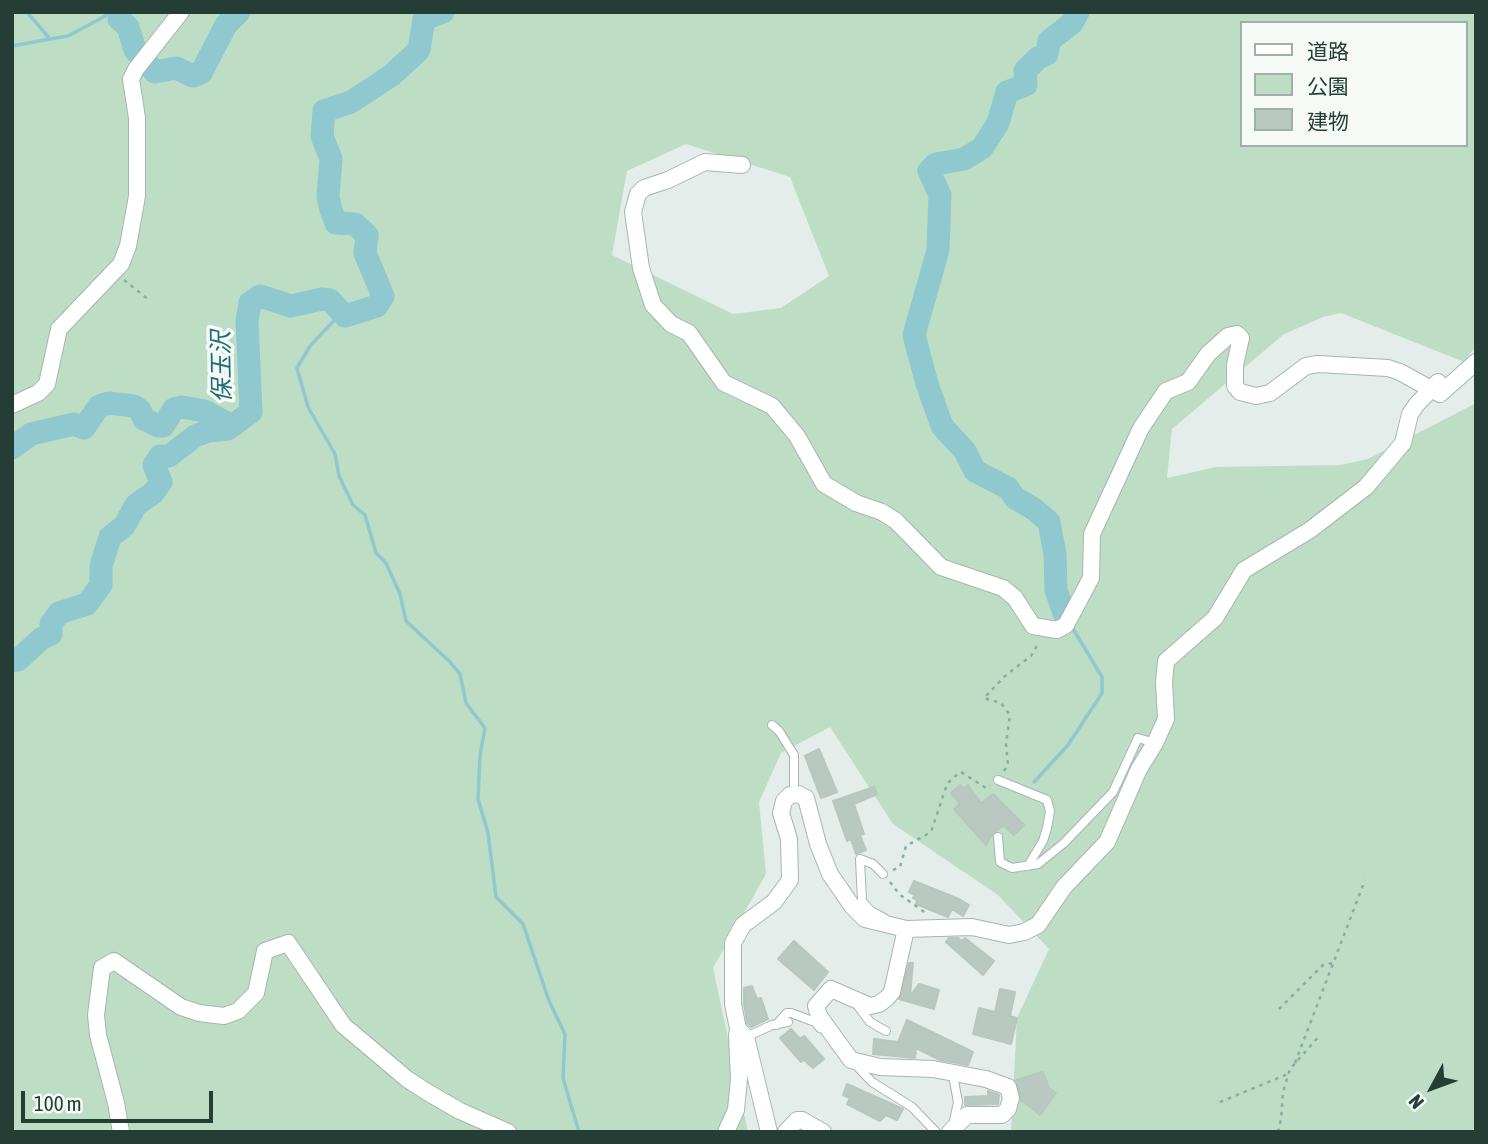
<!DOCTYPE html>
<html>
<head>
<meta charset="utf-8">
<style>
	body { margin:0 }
	#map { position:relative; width:1488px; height:1144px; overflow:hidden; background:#e4ede9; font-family:"Asap Condensed","Noto Sans JP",sans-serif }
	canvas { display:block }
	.frame { position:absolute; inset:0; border:14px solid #243e36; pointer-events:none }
	.legend { position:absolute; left:1240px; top:21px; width:228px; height:126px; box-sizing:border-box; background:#f5faf7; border:2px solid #a1afaa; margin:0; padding:9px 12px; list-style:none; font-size:21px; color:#243e36 }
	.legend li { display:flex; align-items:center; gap:14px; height:35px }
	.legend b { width:35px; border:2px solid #a1afaa }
	.north { position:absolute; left:1397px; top:1053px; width:70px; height:70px; -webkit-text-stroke:5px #f5faf7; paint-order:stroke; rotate:229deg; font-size:19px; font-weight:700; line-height:28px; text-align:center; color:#243e36 }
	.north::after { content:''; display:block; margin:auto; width:24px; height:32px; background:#243e36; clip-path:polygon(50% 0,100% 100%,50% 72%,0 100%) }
	.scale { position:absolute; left:21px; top:1091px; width:192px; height:32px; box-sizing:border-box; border:4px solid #243e36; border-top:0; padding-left:9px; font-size:21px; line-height:24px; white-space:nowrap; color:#243e36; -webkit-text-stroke:5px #f5faf7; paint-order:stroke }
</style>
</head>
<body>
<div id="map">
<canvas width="1488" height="1144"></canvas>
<div class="frame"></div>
<ul class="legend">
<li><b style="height:9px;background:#fff"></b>道路</li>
<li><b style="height:19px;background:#beddc5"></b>公園</li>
<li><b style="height:19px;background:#bac8c2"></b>建物</li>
</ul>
<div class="north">N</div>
<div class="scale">100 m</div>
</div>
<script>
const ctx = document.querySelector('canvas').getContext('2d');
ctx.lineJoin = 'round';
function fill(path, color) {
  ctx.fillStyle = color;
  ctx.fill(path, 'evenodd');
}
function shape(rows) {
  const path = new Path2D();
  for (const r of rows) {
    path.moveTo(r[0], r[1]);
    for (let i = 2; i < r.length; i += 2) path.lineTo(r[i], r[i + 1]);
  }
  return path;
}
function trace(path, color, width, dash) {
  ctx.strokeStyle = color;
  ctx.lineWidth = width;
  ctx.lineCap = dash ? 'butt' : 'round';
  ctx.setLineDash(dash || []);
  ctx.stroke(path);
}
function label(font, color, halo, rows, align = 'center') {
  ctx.font = font + ' "Asap Condensed","Noto Sans JP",sans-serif';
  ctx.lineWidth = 7;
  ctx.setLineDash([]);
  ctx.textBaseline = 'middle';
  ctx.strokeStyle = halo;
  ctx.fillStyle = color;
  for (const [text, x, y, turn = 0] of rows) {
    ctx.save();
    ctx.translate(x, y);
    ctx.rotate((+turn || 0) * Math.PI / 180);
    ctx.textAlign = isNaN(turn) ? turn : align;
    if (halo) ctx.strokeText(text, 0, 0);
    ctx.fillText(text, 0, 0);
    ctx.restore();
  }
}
fill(shape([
	[12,12,1476,12,1476,346,1464,362,1341,313,1323,317,1284,334,1172,429,1167,478,1216,467,1341,465,1368,459,1476,403,1476,1132,1011,1132,1017,1018,1049,949,998,895,893,824,830,727,781,753,759,802,766,874,713,968,748,1132,12,1132],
	[1241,23,1465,23,1465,145,1241,145],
	[686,144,790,177,829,276,781,308,733,314,612,255,627,171]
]), '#beddc5');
trace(shape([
	[27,12,50,39,68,36,109,14,119,19],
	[12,46,50,39],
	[342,312,310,346,297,368,308,407,335,454,339,476,353,505,365,515,376,553,386,563,400,594,406,621,450,662,460,674,466,703,485,728,480,755,478,799,488,833,496,897,523,924,549,1001,565,1034,563,1078,579,1132],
	[1034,782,1068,745,1102,693,1102,677,1072,627]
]), '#8fc8cf', 3.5);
trace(shape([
	[119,19,128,27,135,50,155,72,176,68,193,76,201,73,226,25,239,12],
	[12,448,31,434,74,424,84,428,99,406,109,403,134,406,140,410,144,419,158,426,163,426,174,409,182,407,204,411,232,426],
	[1064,613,1056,590,1055,554,1049,522,1034,509,1015,498,1008,488,975,471,965,451,942,426,927,384,914,335,938,250,940,195,929,171,936,164,964,159,982,148,998,123,1007,92,1026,85,1025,71,1038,58,1047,54,1049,41,1072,23,1078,12],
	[12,661,18,660,42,638,51,634,51,624,59,613,87,604,101,585,101,566,110,537,124,526,136,505,153,493,161,482,154,465,160,456,169,456,195,436,208,431,228,429,251,412,247,321,250,303,260,296,291,306,322,299,330,300,345,316,377,306,383,296,365,253,367,235,355,224,336,223,331,210,328,197,331,159,322,136,324,111,351,102,392,75,419,50,424,19,443,12]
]), '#8fc8cf', 23);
const building = shape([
	[819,749,837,792,821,798,805,756,819,749],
	[960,785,963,789,968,785,981,803,993,794,1024,825,1014,835,1004,825,994,832,986,845,954,809,960,804,951,793,960,785],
	[874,787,877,794,854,804,864,834,860,835,866,850,856,854,851,839,847,841,833,801,874,787],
	[914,881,959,899,969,905,963,916,952,909,948,917,916,904,917,900,913,898,915,895,909,892,914,881],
	[949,938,958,938,962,941,965,938,994,961,983,975,946,942,949,938],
	[794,941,828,972,814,990,778,959,794,941],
	[909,963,913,963,910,996,919,984,939,990,934,1009,899,999,909,963],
	[752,986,757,999,761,998,768,1019,751,1027,747,1023,744,1003,744,988,752,986],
	[1000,989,1015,992,1010,1016,1017,1018,1011,1044,973,1034,979,1008,995,1012,1000,989],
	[907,1020,973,1052,968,1065,940,1060,916,1048,915,1058,873,1054,874,1039,898,1042,907,1020],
	[791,1029,800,1039,804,1036,824,1059,813,1068,804,1060,801,1062,780,1038,791,1029],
	[1043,1072,1049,1088,1056,1093,1040,1115,1021,1100,1016,1080,1043,1072],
	[847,1084,903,1109,897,1120,886,1115,880,1121,847,1104,850,1098,843,1095,847,1084],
	[988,1091,999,1095,998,1104,965,1105,965,1097,988,1096,988,1091]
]);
fill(building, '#bac8c2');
trace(building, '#b7c7bf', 2);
const lane = shape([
	[772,725,779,731,794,755,794,794],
	[998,780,1047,800,1050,811,1047,828,1043,841,1028,866],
	[998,837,1000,862,1012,868,1038,864,1064,843,1113,792,1138,738,1155,743],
	[883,874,873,864,860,859,862,901,871,911,884,918],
	[855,1002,870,1022,886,1031],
	[776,1025,787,1013,791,1013,815,1022,820,1028],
	[746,1037,772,1025,788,1022],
	[856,1065,872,1082,912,1107,936,1132],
	[953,1125,958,1102,954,1081,957,1073]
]);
const street = shape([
	[742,165,705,162,668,180,644,188,638,194,633,212,641,268,653,305,671,324,689,333,724,383,772,406,797,436,824,484,856,503,882,512,896,521,941,567,1003,588,1015,598,1033,626,1057,630,1066,625,1091,578,1092,534,1141,428,1166,391,1188,382,1208,354,1228,336,1237,334,1241,338,1235,365,1235,386,1240,392,1256,396,1270,393,1306,366,1318,364,1388,368,1400,372,1440,394,1476,362],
	[12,405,38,393,47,384,59,329,121,264,128,246,137,196,137,118,131,79,136,69,181,12],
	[906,929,892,992,887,998,879,1004,870,1006,831,989,816,1006,819,1016,851,1060,880,1067,933,1069,986,1079,1008,1087,1011,1098,1008,1109,1002,1115,967,1115,950,1132],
	[740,1031,746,1037,769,1132],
	[121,1132,116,1103,98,1035,96,1015,102,968,114,961,181,1007,199,1013,224,1016,238,1011,256,993,265,951,288,943,343,1025,407,1079,427,1092,460,1111,508,1132],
	[726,1132,736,1110,739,1079,737,1036,738,1029,733,1004,733,943,743,925,774,902,790,880,789,839,781,813,784,801,790,795,798,794,806,798,818,844,830,874,852,906,865,919,906,929,972,927,1009,935,1024,932,1038,925,1064,887,1107,842,1139,769,1155,743,1166,719,1164,682,1166,661,1215,618,1244,570,1310,530,1366,487,1403,443,1410,414,1417,404,1438,382],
	[786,1132,797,1120,802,1120,823,1132]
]);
trace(lane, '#a7b5b0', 10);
trace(street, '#a7b5b0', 18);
trace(shape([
	[124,280,149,300],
	[1004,771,1008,765,1006,744,1010,715,1001,703,984,698,1005,676,1031,656,1039,642],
	[893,870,900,867,906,846,931,832,947,784,954,777,961,772,986,788,990,785],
	[890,882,899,894,927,914],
	[1279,1009,1323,965,1333,963],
	[1295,1063,1365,880],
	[1220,1102,1288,1074],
	[1278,1132,1281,1119,1283,1092,1290,1069,1320,1035]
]), '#86afa1', 2.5, [3.5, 5]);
trace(lane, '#fff', 8);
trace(street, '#fff', 16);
label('italic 24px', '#206d78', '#f5faf7', [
	["保玉沢",222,367,-91]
]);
</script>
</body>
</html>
